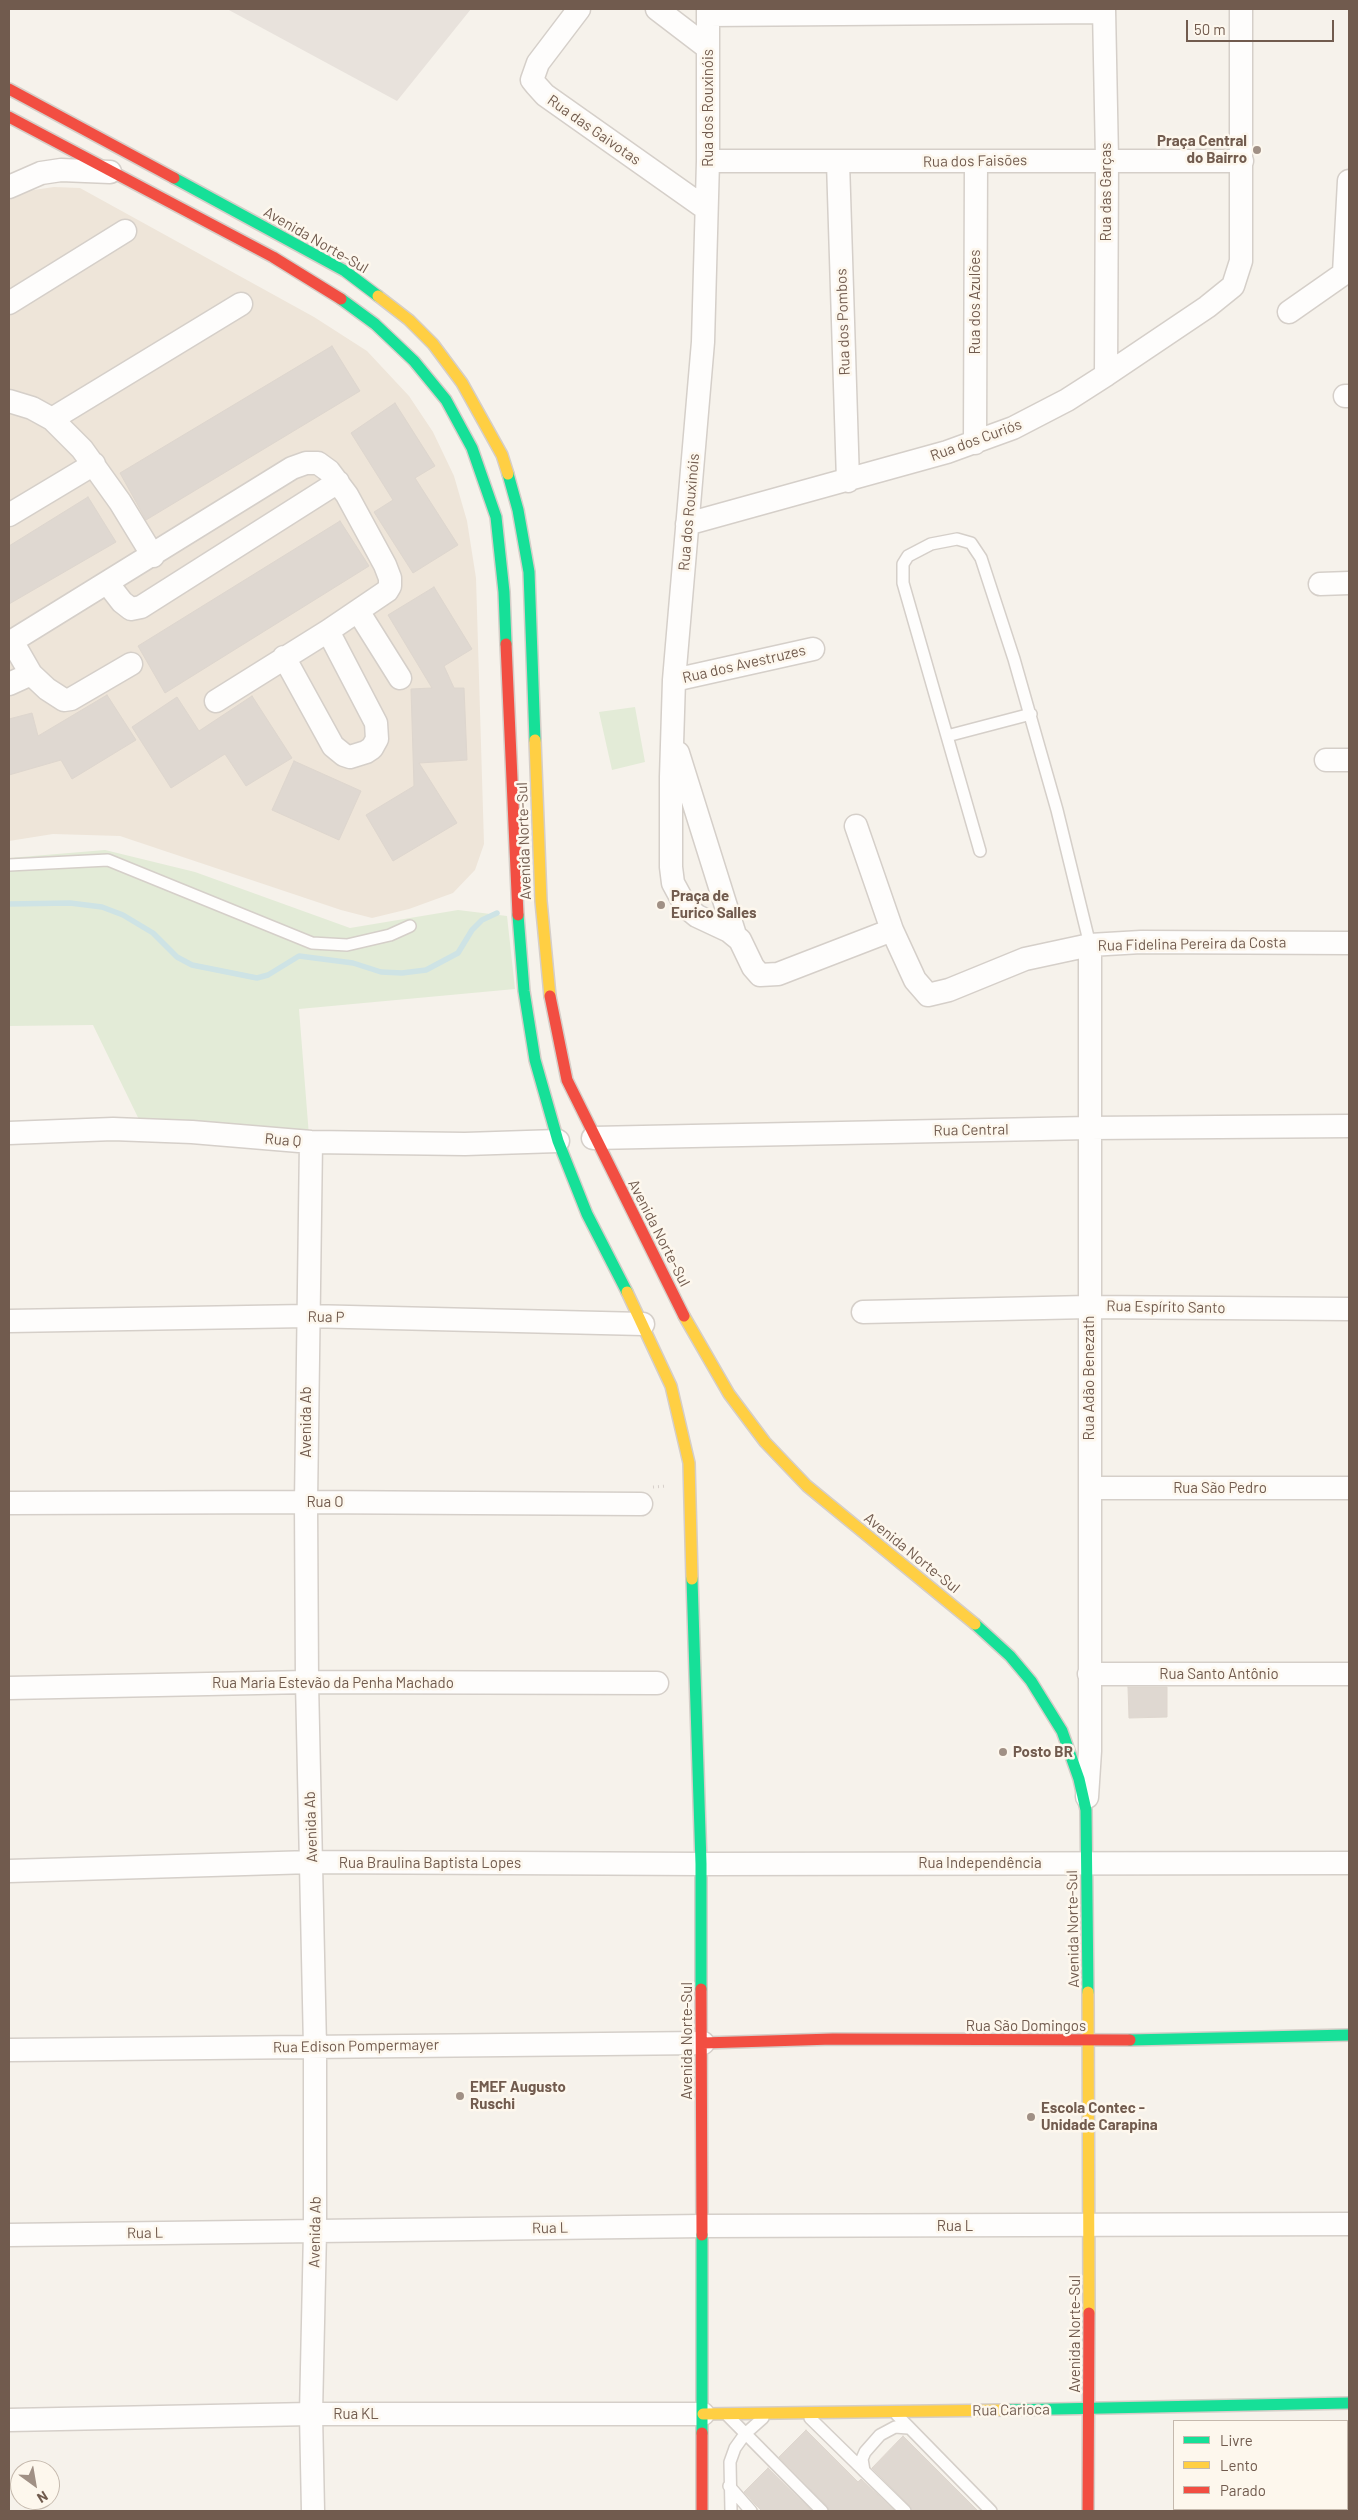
<!DOCTYPE html>
<html>
<head>
<meta charset="utf-8">
<style>
	body { margin:0 }
	#map { position:relative; width:1358px; height:2520px; overflow:hidden; background:#f6f2eb; font-family:Barlow,sans-serif }
	canvas { display:block }
	.frame { position:absolute; inset:0; border:10px solid #715b4e; pointer-events:none }
	.legend { position:absolute; left:1173px; top:2420px; width:175px; height:90px; box-sizing:border-box; background:#fdf7ed; border:1px solid #c5b9ad; margin:0; padding:6px 9px; list-style:none; font-size:15px; color:#715b4e }
	.legend li { display:flex; align-items:center; gap:10px; height:25px }
	.legend b { width:25px; border:1px solid #c5b9ad }
	.north { position:absolute; left:10px; top:2460px; width:50px; height:50px; box-sizing:border-box; background:#fdf7ed; border:1px solid #c5b9ad; border-radius:50%; rotate:148deg; font-size:14px; font-weight:700; line-height:20px; text-align:center; color:#715b4e }
	.north::after { content:''; display:block; margin:auto; width:18px; height:22px; background:#a09085; clip-path:polygon(50% 0,100% 100%,50% 72%,0 100%) }
	.scale { position:absolute; left:1186px; top:20px; width:148px; height:22px; box-sizing:border-box; border:2px solid #715b4e; border-top:0; padding-left:6px; font-size:15px; line-height:18px; white-space:nowrap; color:#715b4e; -webkit-text-stroke:4px #fdf7ed; paint-order:stroke }
</style>
</head>
<body>
<div id="map">
<canvas width="1358" height="2520"></canvas>
<div class="frame"></div>
<ul class="legend">
<li><b style="height:6px;background:#16e098"></b>Livre</li>
<li><b style="height:6px;background:#ffcf43"></b>Lento</li>
<li><b style="height:6px;background:#f24e42"></b>Parado</li>
</ul>
<div class="north">N</div>
<div class="scale">50 m</div>
</div>
<script>
const ctx = document.querySelector('canvas').getContext('2d');
ctx.lineJoin = 'round';
function fill(path, color) {
  ctx.fillStyle = color;
  ctx.fill(path, 'evenodd');
}
function shape(rows) {
  const path = new Path2D();
  for (const r of rows) {
    path.moveTo(r[0], r[1]);
    for (let i = 2; i < r.length; i += 2) path.lineTo(r[i], r[i + 1]);
  }
  return path;
}
function trace(path, color, width, dash) {
  ctx.strokeStyle = color;
  ctx.lineWidth = width;
  ctx.lineCap = dash ? 'butt' : 'round';
  ctx.setLineDash(dash || []);
  ctx.stroke(path);
}
function label(font, color, halo, rows, align = 'center') {
  ctx.font = font + ' Barlow,sans-serif';
  ctx.lineWidth = 5;
  ctx.setLineDash([]);
  ctx.textBaseline = 'middle';
  ctx.strokeStyle = halo;
  ctx.fillStyle = color;
  for (const [text, x, y, turn = 0] of rows) {
    ctx.save();
    ctx.translate(x, y);
    ctx.rotate((+turn || 0) * Math.PI / 180);
    ctx.textAlign = isNaN(turn) ? turn : align;
    if (halo) ctx.strokeText(text, 0, 0);
    ctx.fillText(text, 0, 0);
    ctx.restore();
  }
}
fill(shape([
	[54,187,80,188,314,317,367,351,409,396,433,432,454,476,467,521,476,578,484,844,475,870,453,893,409,909,372,918,341,910,120,836,53,834,9,841,9,200,27,191]
]), '#eee5d9');
fill(shape([
	[227,9,471,9,397,101]
]), '#e8e2dc');
fill(shape([
	[635,707,645,762,612,770,599,712],
	[105,850,195,872,350,928,458,910,507,916,515,989,299,1009,309,1136,147,1136,93,1025,9,1026,9,858]
]), '#e3ebd7');
trace(shape([
	[9,904,70,903,102,907,123,915,153,933,177,957,192,965,257,978,268,975,299,956,353,963,381,972,402,973,426,970,458,953,472,930,482,920,497,913]
]), '#cee3e5', 5.5);
const building = shape([
	[332,346,360,391,146,520,120,473,332,346],
	[395,403,435,466,415,478,458,545,413,573,374,512,393,500,351,433,395,403],
	[88,497,116,542,9,604,9,546,88,497],
	[340,521,369,566,165,693,138,646,340,521],
	[434,587,472,649,444,666,454,688,464,688,467,760,419,763,457,823,393,861,366,815,414,786,411,689,432,688,388,615,434,587],
	[107,695,136,740,72,779,61,760,9,775,9,719,32,713,38,736,107,695],
	[252,696,292,758,246,786,225,754,171,788,132,727,177,697,199,731,252,696],
	[294,761,361,791,339,840,272,810,294,761],
	[1128,1687,1167,1687,1167,1717,1129,1718,1128,1687],
	[806,2430,858,2482,861,2479,895,2511,829,2511,827,2506,779,2457,806,2430],
	[903,2436,978,2511,912,2511,910,2506,872,2468,903,2436],
	[768,2468,812,2511,762,2511,755,2504,744,2492,768,2468]
]);
fill(building, '#dfd8d1');
trace(building, '#ded6ce', 1);
const lane = shape([
	[947,736,1031,714],
	[980,851,903,583,903,564,908,556,931,544,957,539,971,543,981,558,1014,659,1057,810,1090,945],
	[9,865,108,860,312,943,347,945,390,935,410,926],
	[897,2415,991,2511],
	[728,2416,822,2511],
	[810,2418,905,2511],
	[864,2471,862,2459,865,2452,880,2435,895,2427,908,2428],
	[729,2486,751,2511],
	[731,2511,730,2462,735,2448,745,2434,763,2418]
]);
const street = shape([
	[579,9,538,63,532,80,536,85,545,95,705,208],
	[657,9,708,48],
	[708,9,708,161,703,342,674,680,671,777,671,867,673,883,686,907,697,916,729,931,740,940,753,967,760,975,778,974,892,930],
	[1104,9,1107,159,1106,375],
	[708,15,1104,12],
	[708,161,1242,161],
	[838,162,848,481],
	[9,187,41,173,61,170,110,172],
	[1344,273,1349,181],
	[9,303,125,231],
	[1289,312,1349,270],
	[1345,396,1349,396],
	[9,401,32,408,52,419,82,449,120,502,153,556],
	[52,419,241,304],
	[975,443,976,162],
	[9,515,94,464],
	[687,524,947,452,1013,428,1067,400,1106,375,1207,307,1233,286,1241,261,1241,9],
	[108,584,122,602,131,609,141,607,338,482],
	[1320,584,1349,583],
	[358,611,400,678],
	[9,643,292,468,306,463,318,463,329,471,347,495,385,565,390,578,390,586,387,591,328,631,216,701],
	[284,657,333,746,344,755,350,757,366,752,372,748,377,739,376,723,328,631],
	[31,674,47,689,64,700,71,699,131,664],
	[674,680,813,649],
	[9,684,31,674,12,641],
	[678,753,735,935],
	[1326,760,1349,760],
	[856,826,892,930,915,980,928,995,949,990,1025,959,1090,945,1141,942,1349,943],
	[9,1133,113,1129,192,1132,311,1142,465,1144,558,1141],
	[593,1138,1089,1128,1349,1126],
	[311,1142,306,1502,307,1682,315,2047,315,2231,311,2414,313,2511],
	[863,1312,1088,1307,1349,1309],
	[9,1321,307,1316,643,1324],
	[1090,1488,1349,1488],
	[9,1503,306,1502,641,1504],
	[1089,1674,1349,1674],
	[9,1688,307,1682,657,1683],
	[1087,1797,1090,1751,1090,945],
	[9,1871,312,1862,701,1864,1349,1863],
	[9,2050,703,2043],
	[9,2235,703,2226,1349,2224],
	[9,2420,311,2414,703,2414]
]);
const fast = shape([
	[174,178,345,271,378,296],
	[341,299,375,324,414,361,446,400,472,448,496,517,504,592,506,644],
	[508,474,518,510,529,572,535,740],
	[518,915,524,991,535,1060,558,1141,587,1214,627,1292],
	[692,1579,701,1864,701,1989],
	[975,1624,1010,1656,1031,1681,1062,1731,1079,1779,1086,1810,1088,1992],
	[1130,2040,1349,2035],
	[702,2235,702,2433],
	[1006,2410,1349,2403]
]);
const slow = shape([
	[378,296,409,320,433,344,462,383,502,455,508,474],
	[535,740,541,901,550,996],
	[627,1292,671,1386,689,1463,692,1579],
	[684,1316,729,1394,765,1442,807,1486,975,1624],
	[1088,1992,1089,2313],
	[703,2414,1006,2410]
]);
const jam = shape([
	[9,89,174,178],
	[9,117,273,257,341,299],
	[506,644,518,915],
	[550,996,567,1080,684,1316],
	[701,1989,702,2235],
	[703,2043,833,2039,1130,2040],
	[702,2433,702,2511],
	[1088,2511,1089,2313]
]);
trace(lane, '#d5cfc9', 14);
trace(street, '#d5cfc9', 25);
trace(fast, '#d5cec8', 14);
trace(slow, '#d5cec8', 14);
trace(jam, '#d5cec8', 14);
trace(shape([
	[653,1487,667,1486]
]), '#d7d0cb', 3, [1, 4]);
trace(lane, '#fefdfc', 11);
trace(street, '#fefdfc', 22);
trace(fast, '#16e098', 11);
trace(slow, '#ffcf43', 11);
trace(jam, '#f24e42', 11);
for (const [x, y, r, color] of [
	[1257,150,5,"#a09085"],
	[661,905,5,"#a09085"],
	[1003,1752,5,"#a09085"],
	[460,2096,5,"#a09085"],
	[1031,2117,5,"#a09085"]
]) {
  const dot = new Path2D();
  dot.arc(x, y, r, 0, 2 * Math.PI);
  ctx.fillStyle = color;
  ctx.fill(dot);
  trace(dot, '#fdf7ed', 2);
}
label('15px', '#715b4e', '#fdf7ed', [
	["Rua dos Rouxinóis",708,108,-90],
	["Rua das Gaivotas",594,130,35],
	["Rua dos Faisões",975,161,-1],
	["Rua das Garças",1106,192,-90],
	["Avenida Norte-Sul",316,240,30],
	["Rua dos Azulões",975,302,-90],
	["Rua dos Pombos",843,322,-92],
	["Rua dos Curiós",976,440,-20],
	["Rua dos Rouxinóis",689,512,-85],
	["Rua dos Avestruzes",744,664,-13],
	["Avenida Norte-Sul",524,841,-92],
	["Rua Fidelina Pereira da Costa",1192,944,-1],
	["Rua Central",971,1130,-1],
	["Rua Q",283,1140,5],
	["Avenida Norte-Sul",659,1233,63],
	["Rua Espírito Santo",1166,1307,1],
	["Rua P",326,1317,1],
	["Rua Adão Benezath",1089,1378,-90],
	["Avenida Ab",306,1422,-90],
	["Rua São Pedro",1220,1488],
	["Rua O",325,1502],
	["Avenida Norte-Sul",912,1553,39],
	["Rua Santo Antônio",1219,1674],
	["Rua Maria Estevão da Penha Machado",333,1683],
	["Avenida Ab",311,1827,-92],
	["Rua Braulina Baptista Lopes",430,1863],
	["Rua Independência",980,1863],
	["Avenida Norte-Sul",1073,1929,-91],
	["Rua São Domingos",1026,2026],
	["Avenida Norte-Sul",687,2041,-90],
	["Rua Edison Pompermayer",356,2046,-1],
	["Rua L",955,2226],
	["Rua L",550,2228,-1],
	["Avenida Ab",315,2232,-89],
	["Rua L",145,2233,-1],
	["Avenida Norte-Sul",1075,2334,-90],
	["Rua Carioca",1011,2410,-1],
	["Rua KL",356,2414]
]);
label('bold 15px', '#715b4e', '#fdf7ed', [
	["Praça Central",1247,141,"right"],
	["do Bairro",1247,158,"right"],
	["Praça de",671,896],
	["Eurico Salles",671,913],
	["Posto BR",1013,1752],
	["EMEF Augusto",470,2087],
	["Ruschi",470,2104],
	["Escola Contec -",1041,2108],
	["Unidade Carapina",1041,2125]
], 'left');
</script>
</body>
</html>
